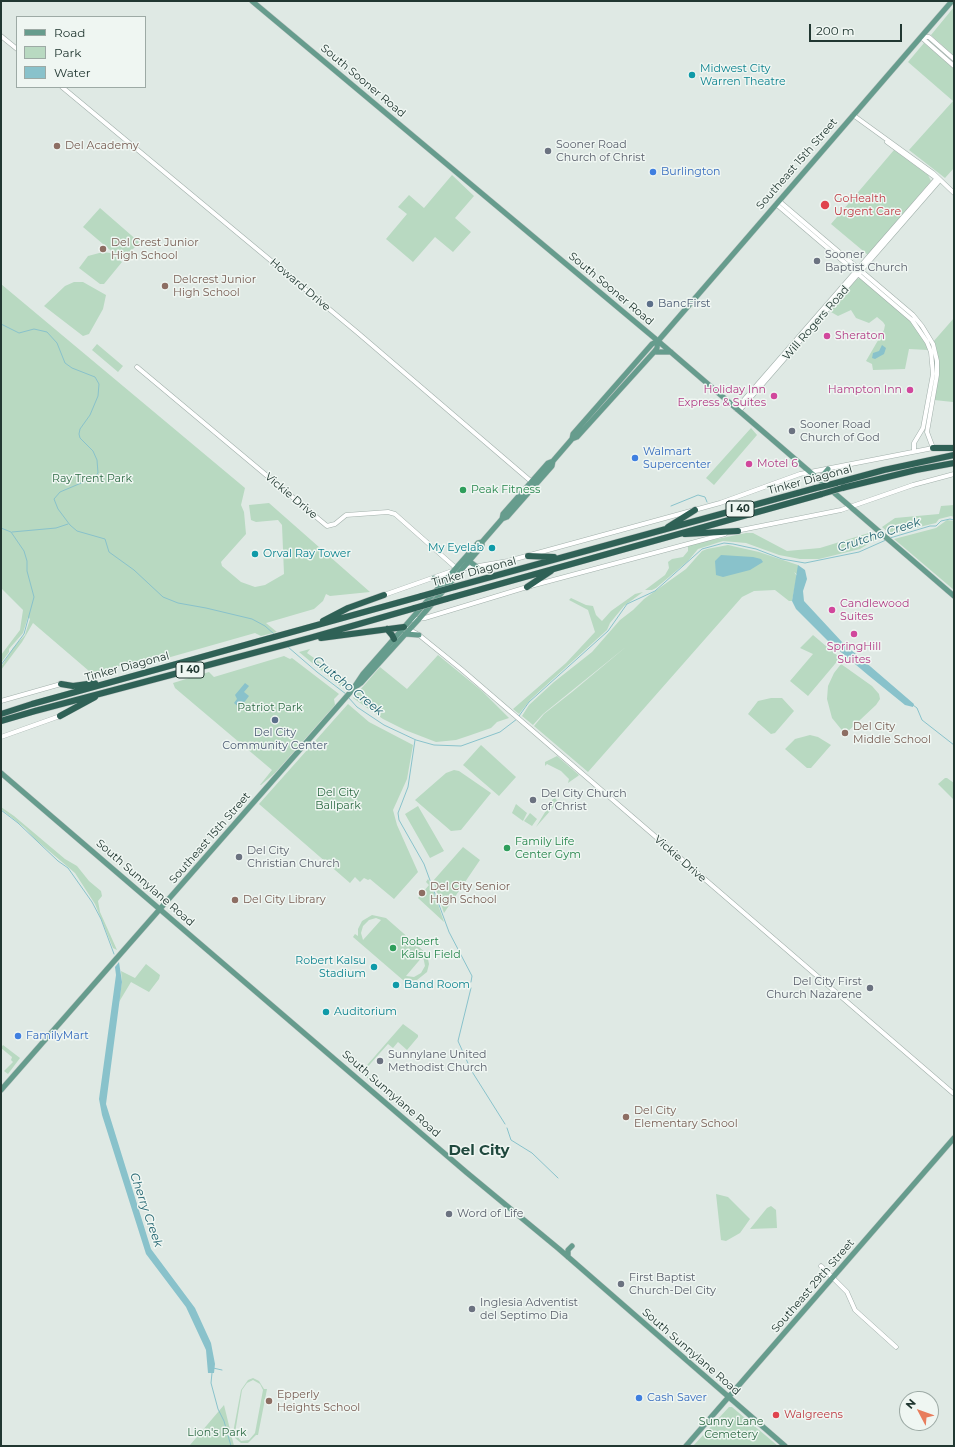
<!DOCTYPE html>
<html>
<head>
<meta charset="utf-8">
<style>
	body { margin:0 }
	#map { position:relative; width:955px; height:1447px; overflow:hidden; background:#dfe9e4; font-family:Montserrat,sans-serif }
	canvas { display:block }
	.frame { position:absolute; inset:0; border:2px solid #213731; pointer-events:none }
	.legend { position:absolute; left:16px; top:16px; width:130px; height:72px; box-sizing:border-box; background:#eff6f2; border:1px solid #9daaa5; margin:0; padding:5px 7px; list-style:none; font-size:12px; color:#213731 }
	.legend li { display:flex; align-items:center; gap:8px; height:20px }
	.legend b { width:20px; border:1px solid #9daaa5 }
	.north { position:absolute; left:899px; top:1391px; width:40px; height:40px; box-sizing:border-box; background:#eff6f2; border:1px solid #9daaa5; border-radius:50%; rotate:311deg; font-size:11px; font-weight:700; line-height:16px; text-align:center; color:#213731 }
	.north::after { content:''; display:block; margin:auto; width:14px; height:18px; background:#e87d5d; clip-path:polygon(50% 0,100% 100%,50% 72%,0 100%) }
	.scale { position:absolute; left:809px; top:24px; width:93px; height:18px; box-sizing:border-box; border:2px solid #213731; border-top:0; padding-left:5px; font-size:12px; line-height:14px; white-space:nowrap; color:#213731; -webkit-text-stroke:3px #eff6f2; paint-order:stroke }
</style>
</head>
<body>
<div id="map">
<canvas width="955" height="1447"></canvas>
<div class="frame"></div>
<ul class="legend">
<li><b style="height:5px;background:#669c8d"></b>Road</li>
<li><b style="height:11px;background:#b8d9c1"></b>Park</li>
<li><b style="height:11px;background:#89c2cb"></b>Water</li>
</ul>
<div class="north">N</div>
<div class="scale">200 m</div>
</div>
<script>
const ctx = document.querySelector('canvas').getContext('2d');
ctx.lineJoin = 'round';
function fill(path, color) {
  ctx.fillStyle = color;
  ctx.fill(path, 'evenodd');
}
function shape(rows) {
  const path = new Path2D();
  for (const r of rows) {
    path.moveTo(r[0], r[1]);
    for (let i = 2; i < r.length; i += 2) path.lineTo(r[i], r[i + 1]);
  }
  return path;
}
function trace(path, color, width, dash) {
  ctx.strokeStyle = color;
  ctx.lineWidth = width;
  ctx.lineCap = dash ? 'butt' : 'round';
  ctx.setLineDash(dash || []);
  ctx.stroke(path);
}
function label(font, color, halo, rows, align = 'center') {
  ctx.font = font + ' Montserrat,sans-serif';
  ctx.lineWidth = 3;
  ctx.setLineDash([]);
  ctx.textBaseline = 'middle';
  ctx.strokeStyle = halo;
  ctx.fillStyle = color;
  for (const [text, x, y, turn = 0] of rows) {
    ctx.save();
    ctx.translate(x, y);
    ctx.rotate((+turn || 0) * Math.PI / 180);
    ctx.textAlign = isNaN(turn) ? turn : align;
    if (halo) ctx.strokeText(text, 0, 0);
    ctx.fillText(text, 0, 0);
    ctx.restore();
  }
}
fill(shape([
	[954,7,954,56,931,35],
	[924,43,954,69,954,168,945,178,909,150,953,101,908,62],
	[894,150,928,175,931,181,868,255,831,224],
	[452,175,474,196,455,218,471,232,453,252,435,237,413,262,386,239,407,214,398,207,409,195,424,208],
	[100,208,139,242,123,261,83,227],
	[103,252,110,253,122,262,104,284,100,284,79,268,88,256],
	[860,278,913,323,924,339,928,350,909,349,905,369,873,370,872,364,866,361,884,330,885,325,883,322,877,317,869,323,856,318,851,310,838,316,831,312,832,307,857,279],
	[74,282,83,282,106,295,103,309,89,334,83,336,44,306,65,286],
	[1,284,245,488,241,505,244,512,246,534,221,562,222,566,241,582,255,587,265,585,284,574,282,525,278,520,256,522,251,520,249,505,269,503,370,592,330,596,326,594,323,601,314,609,266,623,277,632,261,636,255,633,146,664,145,659,90,674,89,671,33,623,22,642,1,670,1,667,13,648,25,635,30,619,28,617,23,633,9,649,9,652,1,663,1,655,20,630,23,610,1,588],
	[954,318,954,401,953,402,934,400,938,372,933,342],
	[97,344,123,366,118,372,92,350],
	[751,428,757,435,714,485,706,478],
	[954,505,954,517,951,516,939,519,936,523,890,534,882,527,895,518,939,514,941,506],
	[947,520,954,521,954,590,894,539,936,528],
	[872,532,878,538,860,549,819,559,800,559,779,555,746,543,723,541,698,549,688,561,656,588,652,590,645,590,665,575,669,568,668,562,672,559,683,557,688,551,688,545,746,533,753,533,787,551,820,548],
	[728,545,759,552,798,565,798,575,794,572,797,576,792,601,789,601,775,590,754,591,742,597,588,772,534,726,544,714,572,692,627,646,543,714,533,725,522,716,529,705,554,682,592,652,620,620,633,610,644,599,686,569,702,551,707,549],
	[643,592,624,606,610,623,607,630,531,699,519,714,513,709,566,663,595,632,588,610,569,600,571,598,586,605,593,606,596,615,602,621,611,611,635,594],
	[813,635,840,658,808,696,790,681,813,654,800,648],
	[310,649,307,653,342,678,348,683,349,687,345,689,340,686,299,652],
	[438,655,482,691,509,718,497,722,491,728,468,736,456,740,436,742,405,730,383,719,353,698,380,667,407,689],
	[284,656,290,659,292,658,339,694,334,699,335,705,275,773,261,785,260,785,272,770,175,688,173,683,209,672,214,677],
	[841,664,872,686,879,694,880,699,876,705,845,734,832,718,827,699,828,686,834,673],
	[771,698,782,698,794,711,775,733,771,734,748,714,758,701],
	[348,704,369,722,413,745,407,779,393,810,397,825,418,872,394,899,370,879,368,880,364,878,360,882,355,877,350,883,259,804],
	[810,735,818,737,831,745,811,768,807,768,785,749,795,739],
	[481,745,516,777,499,796,463,765],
	[557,756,579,775,578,776,568,783,569,779,561,771,547,764,545,766,545,762],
	[454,770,459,771,491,793,461,830,451,831,415,800,446,773],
	[945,778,947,778,954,783,954,800,938,784],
	[555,798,558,802,536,827,553,799],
	[516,804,527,813,523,821,512,813],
	[418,806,444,851,430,858,405,814],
	[1,807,14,816,65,859,77,866,89,881,101,891,102,896,98,901,100,912,117,950,113,948,95,904,75,873,35,839,25,828,1,809],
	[530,813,537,819,532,826,524,821],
	[463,847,480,860,444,913,433,881],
	[428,879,431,884,444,922,418,898,429,885,426,882],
	[372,915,386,918,427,954,429,964,427,972,417,980,410,981,413,984,411,987,353,937,355,934,358,936,358,929,362,921],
	[376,918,381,920,363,940,361,933,363,926,369,920],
	[423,956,425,966,421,973,414,977,406,976],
	[146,964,160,975,159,979,149,992,131,982,119,1002,122,982,121,971,135,978],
	[403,1024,418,1035,418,1037,407,1050,398,1042,393,1048,388,1044,363,1072,374,1082,376,1081,374,1084,361,1072],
	[3,1045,20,1058,8,1074,4,1071,13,1062,11,1060,12,1057,1,1048],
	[716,1194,728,1197,750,1219,740,1233,726,1241,721,1240],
	[771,1206,776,1210,777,1228,750,1229,767,1208],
	[253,1378,259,1381,264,1389,267,1389,258,1435,256,1435,248,1443,241,1443,235,1438,233,1433,241,1390,248,1380],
	[253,1380,260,1384,263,1390,255,1433,249,1440,241,1441,235,1433,242,1390,247,1383],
	[224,1405,234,1446,191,1446,190,1445],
	[729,1407,732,1407,778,1446,693,1446]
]), '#b8d9c1');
fill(shape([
	[882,345,886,348,884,354,875,359,872,358,873,353,879,351],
	[721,555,753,557,761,559,763,562,750,570,723,577,716,575,715,561],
	[798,565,805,570,807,579,803,591,804,601,842,642,914,704,913,707,905,705,868,675,830,643,796,609,792,601],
	[245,683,249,686,244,692,249,696,240,708,234,703,237,699,235,695],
	[119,962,122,982,106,1104,151,1249,195,1308,211,1343,215,1364,214,1373,208,1373,206,1350,186,1307,146,1254,102,1115,99,1099,116,975,115,967]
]), '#89c2cb');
trace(shape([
	[1,324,19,333,34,329,47,332,57,343,65,363,72,368,95,377,99,384,98,396,90,415,80,429,79,434,80,438,93,451,97,460,98,473,93,478,60,492,54,499,58,509,70,525,77,531,105,539,109,552,134,570,163,597,178,603,206,608,252,619,265,626,274,634],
	[671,506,698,495,705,497,707,502],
	[1,528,11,532,24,551,27,561,27,571,34,597,24,634,1,665],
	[12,532,56,528,68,524],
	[890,538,930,526,936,526,941,521,950,519,954,520],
	[288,647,317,672,346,694],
	[348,697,357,707,384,725,416,740,434,745,461,746,500,732,517,719],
	[913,705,917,708,922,720,954,745],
	[519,716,529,702,608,631,627,604,655,591,702,549,724,543,733,544,756,549,782,559,805,563,859,552,886,540],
	[415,740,408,787,398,813,399,820,424,864,449,932,472,976,471,982],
	[1,810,18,823,58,861,68,868,92,902,101,919,114,954],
	[471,988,458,1041,471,1070,505,1124],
	[507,1128,511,1140,532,1153,558,1178],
	[213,1368,222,1370],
	[212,1373,211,1383,218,1409,224,1421,231,1446]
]), '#89c2cb', 1);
const minor = shape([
	[1,36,17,49],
	[921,37,954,66],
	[921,37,929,37,954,59],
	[62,87,358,333,533,483],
	[853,115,933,173,954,193],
	[887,142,936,178],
	[776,204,912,320,927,342,931,352,933,374,923,428,914,443,914,451],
	[137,367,327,526,335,524,346,515,388,512,395,514,456,568],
	[736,409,937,178],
	[739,411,940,180],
	[736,531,841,510,913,485,954,474],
	[461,569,508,561,720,503,800,474,933,448,927,432,937,375,937,361,933,344,922,326,913,315,779,201],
	[384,595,455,570],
	[411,620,425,618,527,587,725,534],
	[408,629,419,635,461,669,954,1094],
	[1,701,61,684],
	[1,737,60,716],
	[821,1266,847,1292,855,1310,896,1347]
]);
const major = shape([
	[252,1,658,341,954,596],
	[654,352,671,352],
	[572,439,573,434,652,344,658,341,952,1],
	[825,485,823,475,828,469],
	[502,519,507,517,552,466,553,461,572,439,577,437,654,352,657,348,658,341],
	[469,561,477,567],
	[434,578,443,583],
	[405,634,419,635],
	[355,686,363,674,478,543,482,542,502,519,503,514,548,463,553,461],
	[1,773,466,1172,559,1249,785,1446],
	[1,1090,354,688,361,683,419,619,482,546,482,542],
	[568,1257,568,1250,572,1246],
	[686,1446,954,1138]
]);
const highway = shape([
	[933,448,954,448],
	[836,483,884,470,954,455],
	[842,488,916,470,954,463],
	[668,527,695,510],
	[685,534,738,531],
	[528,556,554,557],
	[454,587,816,488],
	[527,587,551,571],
	[446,599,822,494],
	[323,621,348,608,384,595],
	[387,629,392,635,394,639],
	[321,638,404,627],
	[61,684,73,686,95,683],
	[1,714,32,704,422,596],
	[60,716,95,697],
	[1,721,35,711,310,638,415,608]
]);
trace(minor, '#a2b0ab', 5);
trace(major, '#bcc3c1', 6);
trace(highway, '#bcc3c1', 7);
trace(minor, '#fff', 4);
trace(major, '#669c8d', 5);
trace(highway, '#2f6156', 6);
const highwayBridge = shape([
	[816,488,836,483],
	[822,494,842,488],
	[422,596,454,587],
	[415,608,446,599]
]);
trace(highwayBridge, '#bcc3c1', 7, []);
trace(highwayBridge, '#2f6156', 6);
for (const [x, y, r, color] of [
	[692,75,4,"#0f9aa8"],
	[57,146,4,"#8d6e63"],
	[548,151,4,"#6b7280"],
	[653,172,4,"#3f7fe0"],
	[825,205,5,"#e0444e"],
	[103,249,4,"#8d6e63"],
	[817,261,4,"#6b7280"],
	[165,286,4,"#8d6e63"],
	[650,304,4,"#5c6f8a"],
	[827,336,4,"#d1479c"],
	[910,390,4,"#d1479c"],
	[774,396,4,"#d1479c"],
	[792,431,4,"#6b7280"],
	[635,458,4,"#3f7fe0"],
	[749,464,4,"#d1479c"],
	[463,490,4,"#2e9e5b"],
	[492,548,4,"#0f9aa8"],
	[255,554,4,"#0f9aa8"],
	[832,610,4,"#d1479c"],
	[854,634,4,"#d1479c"],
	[275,720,4,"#5c6f8a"],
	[845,733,4,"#8d6e63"],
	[533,800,4,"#6b7280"],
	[507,848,4,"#2e9e5b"],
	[239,857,4,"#6b7280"],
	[422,893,4,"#8d6e63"],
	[235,900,4,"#8d6e63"],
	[393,948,4,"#2e9e5b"],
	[374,967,4,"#0f9aa8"],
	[396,985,4,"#0f9aa8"],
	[870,988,4,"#6b7280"],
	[326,1012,4,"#0f9aa8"],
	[18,1036,4,"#3f7fe0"],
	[380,1061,4,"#6b7280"],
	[626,1117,4,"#8d6e63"],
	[449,1214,4,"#6b7280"],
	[621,1284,4,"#6b7280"],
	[472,1309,4,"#6b7280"],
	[639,1398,4,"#3f7fe0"],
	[269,1401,4,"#8d6e63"],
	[776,1415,4,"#e0444e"]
]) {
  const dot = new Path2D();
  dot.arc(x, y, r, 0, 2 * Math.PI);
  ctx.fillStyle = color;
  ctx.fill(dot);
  trace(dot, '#eff6f2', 1.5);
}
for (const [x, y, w] of [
	[740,509,28],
	[190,670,28]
]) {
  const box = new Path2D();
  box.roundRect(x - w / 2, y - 8, w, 16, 3);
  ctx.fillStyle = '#eff6f2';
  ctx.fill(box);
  trace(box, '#213731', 1);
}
label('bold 10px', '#213731', null, [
	["I 40",740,509],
	["I 40",190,670]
]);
label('11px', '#0d838f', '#eff6f2', [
	["Midwest City",700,69],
	["Warren Theatre",700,82],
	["My Eyelab",484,548,"right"],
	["Orval Ray Tower",263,554],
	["Robert Kalsu",366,961,"right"],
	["Stadium",366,974,"right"],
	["Band Room",404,985],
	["Auditorium",334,1012]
], 'left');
label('11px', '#213731', '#eff6f2', [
	["South Sooner Road",363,81,40],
	["Southeast 15th Street",797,164,-49],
	["Howard Drive",300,285,40],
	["South Sooner Road",611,289,40],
	["Will Rogers Road",816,323,-49],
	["Tinker Diagonal",810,480,-15],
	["Vickie Drive",291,496,40],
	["Tinker Diagonal",474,572,-15],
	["Tinker Diagonal",127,667,-15],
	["Southeast 15th Street",210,838,-49],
	["Vickie Drive",680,859,41],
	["South Sunnylane Road",145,883,41],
	["South Sunnylane Road",391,1094,41],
	["Southeast 29th Street",813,1286,-49],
	["South Sunnylane Road",691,1352,41]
]);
label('11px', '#5b616d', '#eff6f2', [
	["Sooner Road",556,145],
	["Church of Christ",556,158],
	["Sooner",825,255],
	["Baptist Church",825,268],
	["Sooner Road",800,425],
	["Church of God",800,438],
	["Del City Church",541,794],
	["of Christ",541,807],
	["Del City",247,851],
	["Christian Church",247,864],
	["Del City First",862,982,"right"],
	["Church Nazarene",862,995,"right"],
	["Sunnylane United",388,1055],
	["Methodist Church",388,1068],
	["Word of Life",457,1214],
	["First Baptist",629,1278],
	["Church-Del City",629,1291],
	["Inglesia Adventist",480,1303],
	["del Septimo Dia",480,1316]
], 'left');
label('11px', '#785e54', '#eff6f2', [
	["Del Academy",65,146],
	["Del Crest Junior",111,243],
	["High School",111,256],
	["Delcrest Junior",173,280],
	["High School",173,293],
	["Del City",853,727],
	["Middle School",853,740],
	["Del City Senior",430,887],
	["High School",430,900],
	["Del City Library",243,900],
	["Del City",634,1111],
	["Elementary School",634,1124],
	["Epperly",277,1395],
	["Heights School",277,1408]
], 'left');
label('11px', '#366cbe', '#eff6f2', [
	["Burlington",661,172],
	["Walmart",643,452],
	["Supercenter",643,465],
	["FamilyMart",26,1036],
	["Cash Saver",647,1398]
], 'left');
label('11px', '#be3a42', '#eff6f2', [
	["GoHealth",834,199],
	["Urgent Care",834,212],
	["Walgreens",784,1415]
], 'left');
label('11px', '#4e5e75', '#eff6f2', [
	["BancFirst",658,304],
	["Del City",275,733,"center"],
	["Community Center",275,746,"center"]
], 'left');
label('11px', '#b23c85', '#eff6f2', [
	["Sheraton",835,336],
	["Holiday Inn",766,390,"right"],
	["Express & Suites",766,403,"right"],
	["Hampton Inn",902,390,"right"],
	["Motel 6",757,464],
	["Candlewood",840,604],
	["Suites",840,617],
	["SpringHill",854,647,"center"],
	["Suites",854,660,"center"]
], 'left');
label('11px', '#2e6b45', '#eff6f2', [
	["Ray Trent Park",92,479],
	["Patriot Park",270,708],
	["Del City",338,793],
	["Ballpark",338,806],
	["Sunny Lane",731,1422],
	["Cemetery",731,1435],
	["Lion's Park",217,1433]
]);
label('11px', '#27864d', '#eff6f2', [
	["Peak Fitness",471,490],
	["Family Life",515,842],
	["Center Gym",515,855],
	["Robert",401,942],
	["Kalsu Field",401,955]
], 'left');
label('italic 12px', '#20636f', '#eff6f2', [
	["Crutcho Creek",879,535,-18],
	["Crutcho Creek",348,686,39],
	["Cherry Creek",146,1210,71]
]);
label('bold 15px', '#1f483d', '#eff6f2', [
	["Del City",479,1151]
]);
</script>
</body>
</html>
